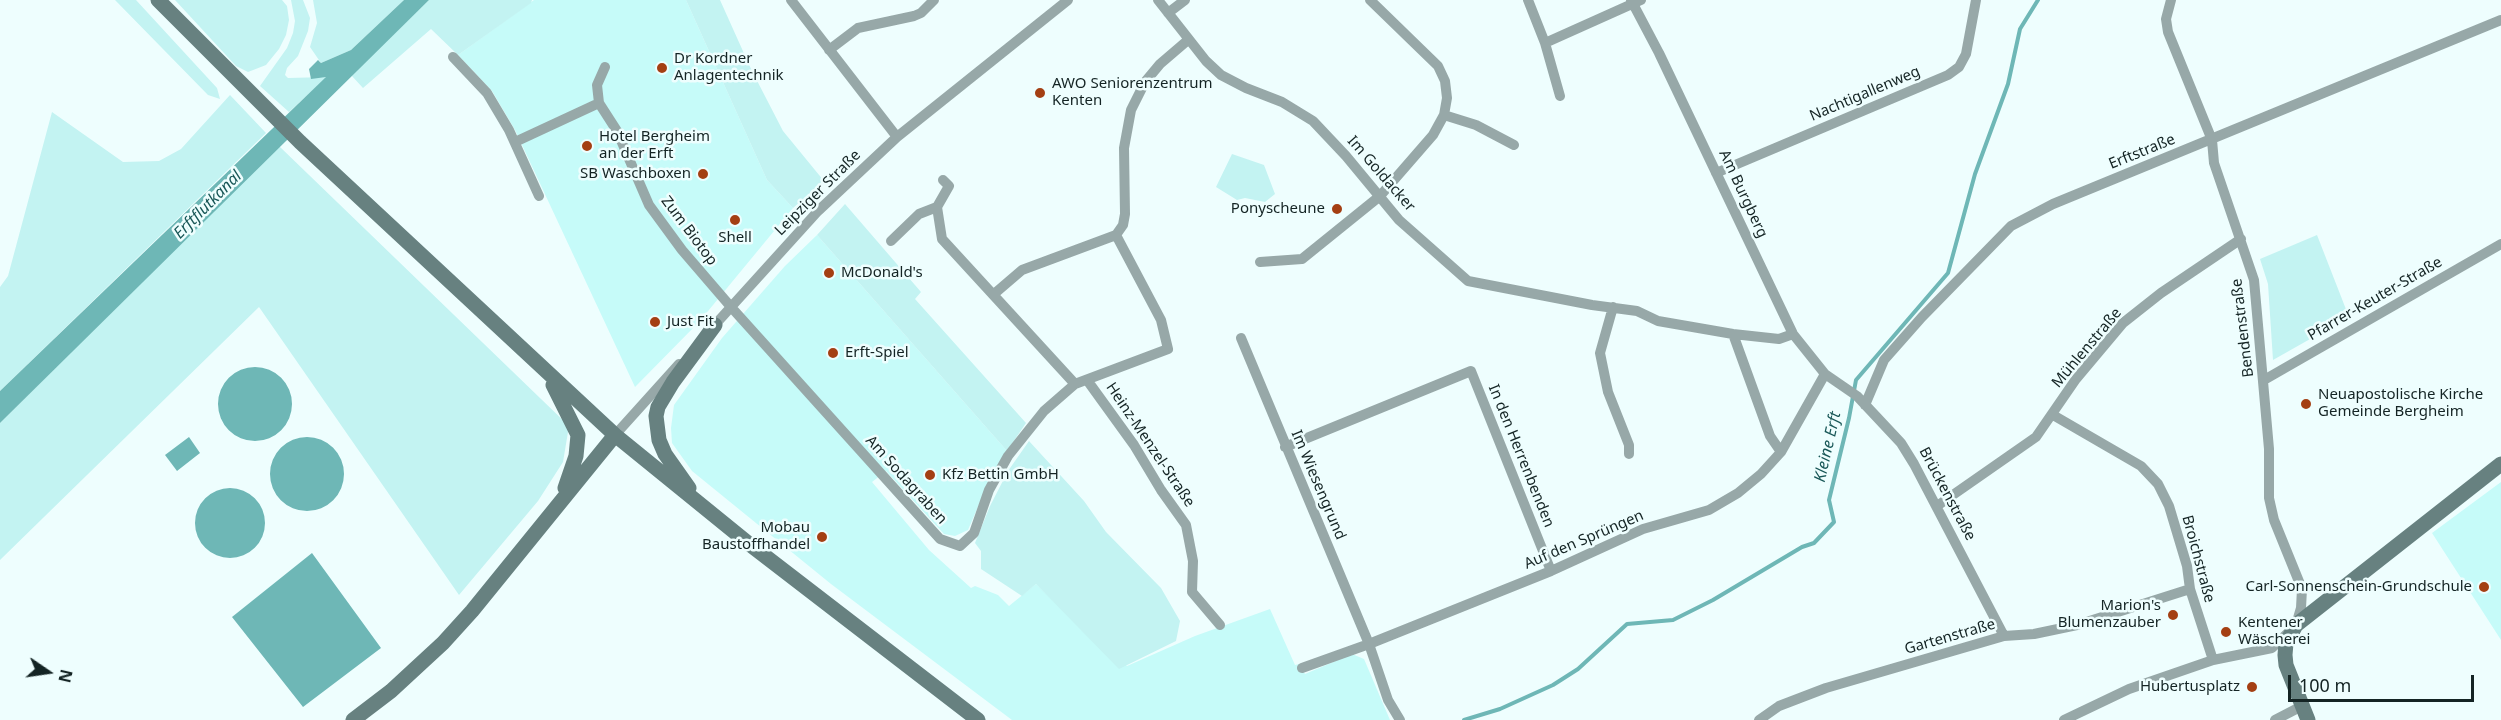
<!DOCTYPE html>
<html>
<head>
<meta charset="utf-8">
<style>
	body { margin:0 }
	#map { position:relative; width:2501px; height:720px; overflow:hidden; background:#eefefe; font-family:"Noto Sans",sans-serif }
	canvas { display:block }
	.north { position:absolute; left:18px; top:642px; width:60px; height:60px; -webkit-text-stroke:4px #eefefe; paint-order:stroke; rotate:103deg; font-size:16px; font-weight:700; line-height:24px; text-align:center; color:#142424 }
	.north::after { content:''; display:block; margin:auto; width:21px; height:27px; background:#142424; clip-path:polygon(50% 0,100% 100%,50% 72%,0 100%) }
	.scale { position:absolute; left:2288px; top:675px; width:186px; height:27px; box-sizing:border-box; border:3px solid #142424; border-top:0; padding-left:8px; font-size:18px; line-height:21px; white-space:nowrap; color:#142424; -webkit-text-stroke:4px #eefefe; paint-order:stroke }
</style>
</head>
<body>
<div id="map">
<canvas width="2501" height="720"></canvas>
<div class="north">N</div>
<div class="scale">100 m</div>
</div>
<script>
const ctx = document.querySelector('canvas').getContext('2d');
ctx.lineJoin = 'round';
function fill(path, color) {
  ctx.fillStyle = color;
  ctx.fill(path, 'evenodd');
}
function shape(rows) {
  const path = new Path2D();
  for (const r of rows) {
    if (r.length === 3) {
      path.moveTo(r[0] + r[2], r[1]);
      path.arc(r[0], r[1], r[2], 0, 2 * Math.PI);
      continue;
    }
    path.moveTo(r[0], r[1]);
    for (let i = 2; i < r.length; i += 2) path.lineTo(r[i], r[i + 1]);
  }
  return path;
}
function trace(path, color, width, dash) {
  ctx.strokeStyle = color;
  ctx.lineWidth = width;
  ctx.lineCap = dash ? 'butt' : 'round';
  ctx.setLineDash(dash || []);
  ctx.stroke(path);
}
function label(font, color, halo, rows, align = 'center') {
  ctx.font = font + ' "Noto Sans",sans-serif';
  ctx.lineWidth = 5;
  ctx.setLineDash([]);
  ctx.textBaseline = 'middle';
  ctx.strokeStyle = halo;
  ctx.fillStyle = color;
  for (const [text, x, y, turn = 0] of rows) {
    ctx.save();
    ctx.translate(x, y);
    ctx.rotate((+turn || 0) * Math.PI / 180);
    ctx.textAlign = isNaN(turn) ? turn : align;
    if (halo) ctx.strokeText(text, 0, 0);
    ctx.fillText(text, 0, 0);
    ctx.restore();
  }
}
fill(shape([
	[534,0,686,0,767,180,793,208,699,322,635,387,515,130,492,91,458,55],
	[817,235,1007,451,992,474,968,530,955,536,944,534,886,471,872,482,929,550,971,588,975,586,998,595,1009,606,1036,584,1077,623,1127,666,1195,636,1270,609,1295,665,1299,664,1305,674,1352,654,1364,659,1390,720,1012,720,831,584,692,471,672,443,671,428,674,405,722,338,785,266],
	[2501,482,2501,640,2432,533]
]), '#c6fbf9');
fill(shape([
	[115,0,136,0,217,88,220,99,208,95],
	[175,0,282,0,287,6,289,20,286,35,279,49,266,65,248,72,236,66],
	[291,0,303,0,310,18,308,31,298,56,287,68,285,75,288,78,327,77,289,112,260,86,287,48,293,33,295,21],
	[313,0,404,0,351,50,321,63,310,47,317,23],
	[429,0,532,0,531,3,458,55,431,29,363,88,351,75],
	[686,0,720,0,751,69,783,131,824,181,793,208,767,180],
	[230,95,266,133,0,391,0,287,8,276,52,112,123,162,159,161,181,149],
	[279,146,569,426,563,462,538,501,459,595,259,307,0,560,0,423],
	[1232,154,1264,165,1275,194,1265,202,1245,198,1237,200,1216,187],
	[845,204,921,292,915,299,1026,423,1007,451,817,235],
	[2317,235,2349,317,2273,360,2268,284,2260,259],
	[1029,441,1084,501,1106,532,1161,588,1180,621,1176,641,1119,669,1036,584,1022,596,981,569,981,551,975,543,990,506,1008,471]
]), '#c3f3f2');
fill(shape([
	[404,0,429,0,0,423,0,391,326,77,311,79,309,69,318,60,321,63,351,50],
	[255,404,37],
	[307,474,37],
	[189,437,200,453,177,471,165,455],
	[230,523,35],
	[312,553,381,648,303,707,232,617]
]), '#6eb7b6');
trace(shape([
	[1464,720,1500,709,1553,685,1578,669,1627,624,1673,620,1713,600,1802,547,1814,543,1834,522,1829,500,1849,418,1856,380,1948,273,1975,174,2008,84,2020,29,2038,0]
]), '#6eb7b6', 4);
trace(shape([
	[791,0,897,137],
	[1158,0,1206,61,1221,75,1246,88,1282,102,1313,121,1346,156,1399,220,1468,281,1592,305,1637,311,1658,321,1733,334,1779,339,1793,334],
	[1528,0,1545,43,1641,0],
	[1631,0,1659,53,1793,334,1825,374,1857,396,1901,443,1914,464,2004,636],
	[1168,13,1185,0],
	[1545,43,1560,96],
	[829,50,858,28,914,16,921,13,934,0],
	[453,57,487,93,509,130,539,196],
	[605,67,597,85,599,103,617,131,649,205,682,250,731,307,940,539,960,546,974,533,989,490,1008,456,1044,411,1075,384,1168,349,1161,320,1116,235],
	[1444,115,1476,125,1514,145],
	[515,142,599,103],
	[1716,173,1948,75,1959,67,1966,54,1976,0],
	[943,180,949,186,937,207,942,239,1075,384],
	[1116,235,1123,225,1125,214,1124,148,1131,110,1145,82,1160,64,1188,40],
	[891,241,919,214,937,207],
	[1260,262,1302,259,1380,196,1433,135,1444,115,1447,98,1445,81,1438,66,1370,0],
	[994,294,1022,270,1116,235],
	[1613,307,1600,353,1608,392,1629,445,1629,454],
	[712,328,818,211,897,137,1068,0],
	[1733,334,1770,436,1781,452],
	[1241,338,1369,644,1388,700,1400,720],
	[1087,380,1134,445,1161,490,1186,525,1193,561,1192,592,1220,625],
	[2264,380,2501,244],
	[1865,405,1884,360,1922,317,2011,226,2053,204,2501,20],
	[2053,415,2141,466,2158,484,2169,506,2187,566,2190,589,2213,660],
	[615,435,679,364],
	[1285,447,1471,371,1551,571],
	[1937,506,2036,437,2076,379,2123,323,2161,293,2241,239],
	[1302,668,1369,644,1551,571,1643,529,1709,510,1738,493,1761,474,1781,452,1825,374],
	[1759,720,1779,706,1826,688,2004,636,2034,634,2077,625,2190,589],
	[2064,720,2129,689,2213,660,2272,648,2296,625,2301,608,2302,589,2274,520,2269,498,2269,449,2254,280,2214,163,2212,140,2168,32,2166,19,2171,0],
	[2275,720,2302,706]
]), '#97a8a8', 10);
trace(shape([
	[158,0,300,142,615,435,748,543,978,720],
	[553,385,578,435,576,456,565,488],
	[689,488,665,454,659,440,656,416,658,407,673,382,715,325],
	[353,720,391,691,443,643,472,611,615,435],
	[2308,720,2286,665,2285,655,2286,643,2296,625,2501,464]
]), '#678180', 15);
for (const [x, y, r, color] of [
	[662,68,6,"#a43f13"],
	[1040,93,6,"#a43f13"],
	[587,146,6,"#a43f13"],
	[703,174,6,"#a43f13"],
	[1337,209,6,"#a43f13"],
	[735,220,6,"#a43f13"],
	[829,273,6,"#a43f13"],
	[655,322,6,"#a43f13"],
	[833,353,6,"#a43f13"],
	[2306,404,6,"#a43f13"],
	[930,475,6,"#a43f13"],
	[822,537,6,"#a43f13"],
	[2484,587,6,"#a43f13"],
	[2173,615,6,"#a43f13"],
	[2226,632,6,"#a43f13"],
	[2252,687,6,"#a43f13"]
]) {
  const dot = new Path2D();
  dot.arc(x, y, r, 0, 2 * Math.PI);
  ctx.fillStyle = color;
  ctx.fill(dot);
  trace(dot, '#eefefe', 2);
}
label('15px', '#142424', '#eefefe', [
	["Dr Kordner",674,59],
	["Anlagentechnik",674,76],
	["AWO Seniorenzentrum",1052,84],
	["Kenten",1052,101],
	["Hotel Bergheim",599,137],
	["an der Erft",599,154],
	["SB Waschboxen",691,174,"right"],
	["Ponyscheune",1325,209,"right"],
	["Shell",735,238,"center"],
	["McDonald's",841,273],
	["Just Fit",667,322],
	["Erft-Spiel",845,353],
	["Neuapostolische Kirche",2318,395],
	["Gemeinde Bergheim",2318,412],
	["Kfz Bettin GmbH",942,475],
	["Mobau",810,528,"right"],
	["Baustoffhandel",810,545,"right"],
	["Carl-Sonnenschein-Grundschule",2472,587,"right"],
	["Marion's",2161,606,"right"],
	["Blumenzauber",2161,623,"right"],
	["Kentener",2238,623],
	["Wäscherei",2238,640],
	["Hubertusplatz",2240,687,"right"]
], 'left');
label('15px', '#142424', '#eefefe', [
	["Nachtigallenweg",1865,94,-23],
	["Erftstraße",2142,152,-22],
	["Im Goldacker",1381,174,49],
	["Leipziger Straße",818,193,-45],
	["Am Burgberg",1743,194,65],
	["Zum Biotop",689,231,53],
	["Pfarrer-Keuter-Straße",2375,299,-30],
	["Bendenstraße",2243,328,-97],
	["Mühlenstraße",2087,348,-50],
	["Heinz-Menzel-Straße",1150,445,56],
	["In den Herrenbenden",1521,456,68],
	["Am Sodagraben",906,480,48],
	["Im Wiesengrund",1318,485,67],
	["Brückenstraße",1947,494,62],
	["Auf den Sprüngen",1584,540,-23],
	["Broichstraße",2198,559,75],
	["Gartenstraße",1950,637,-16]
]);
label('italic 16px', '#185757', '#eefefe', [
	["Erftflutkanal",208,205,-45],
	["Kleine Erft",1828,447,-77]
]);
</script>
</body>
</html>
